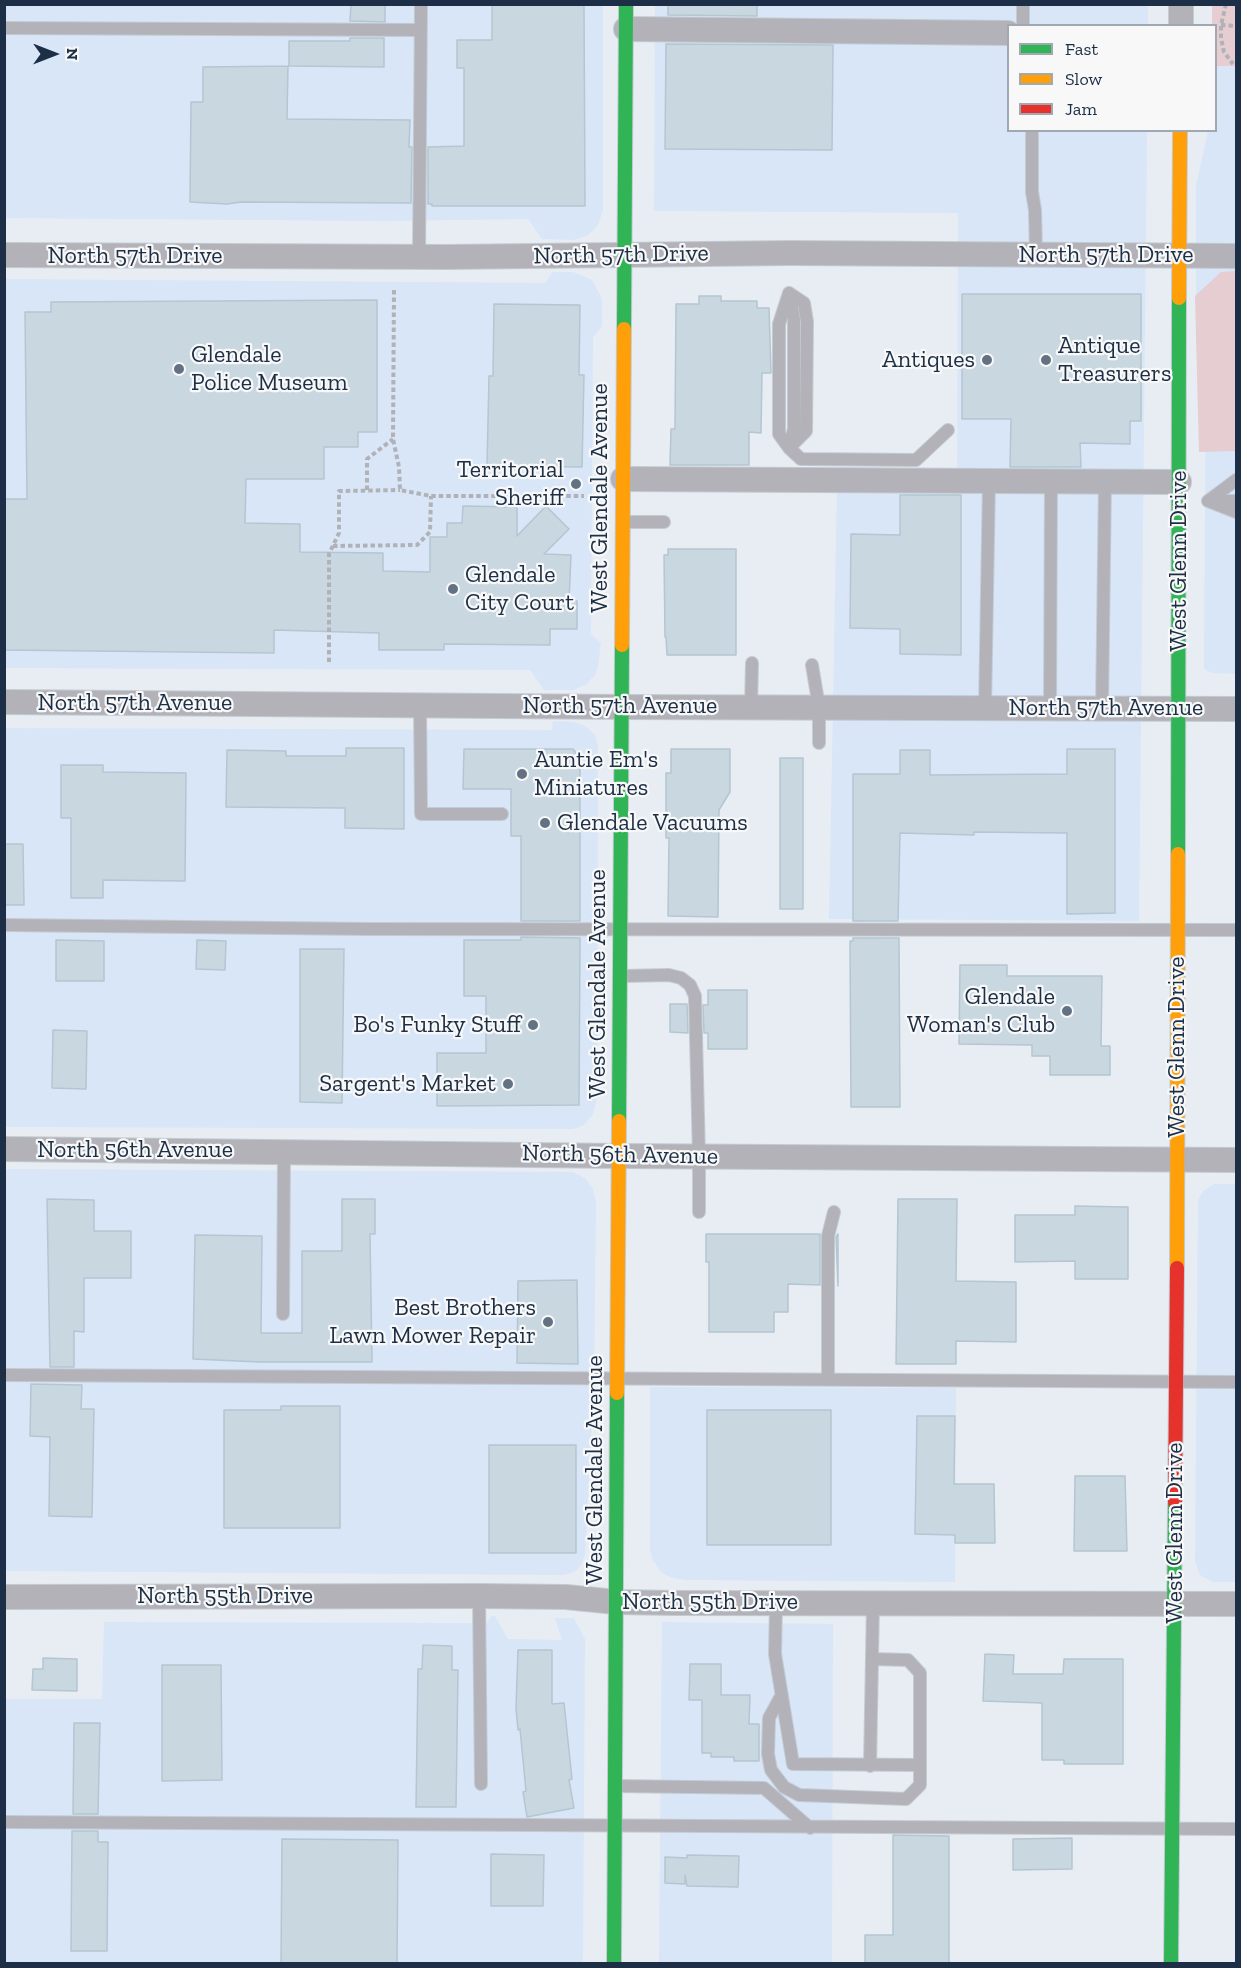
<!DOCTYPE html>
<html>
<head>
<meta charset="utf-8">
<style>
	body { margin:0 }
	#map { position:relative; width:1241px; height:1968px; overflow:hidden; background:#e7edf3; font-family:"Zilla Slab",serif }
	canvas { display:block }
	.frame { position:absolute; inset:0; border:6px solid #1c2f46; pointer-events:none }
	.legend { position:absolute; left:1007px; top:24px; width:210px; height:108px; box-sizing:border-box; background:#f8f8f8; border:2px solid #a0a8b1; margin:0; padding:8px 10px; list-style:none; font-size:18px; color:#1c2f46 }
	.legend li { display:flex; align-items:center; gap:12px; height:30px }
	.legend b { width:30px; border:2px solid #a0a8b1 }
	.north { position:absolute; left:24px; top:24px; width:60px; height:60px; -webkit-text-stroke:4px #f8f8f8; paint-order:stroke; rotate:90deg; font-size:16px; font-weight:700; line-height:24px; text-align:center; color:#1c2f46 }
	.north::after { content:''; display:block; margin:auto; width:21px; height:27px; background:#1c2f46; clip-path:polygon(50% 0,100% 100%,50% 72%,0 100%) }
</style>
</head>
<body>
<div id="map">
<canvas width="1241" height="1968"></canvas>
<div class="frame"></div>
<ul class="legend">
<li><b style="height:8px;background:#30b455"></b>Fast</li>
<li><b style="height:8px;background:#ff9f0a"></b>Slow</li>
<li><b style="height:8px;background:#e5322d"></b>Jam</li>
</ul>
<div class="north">N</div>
</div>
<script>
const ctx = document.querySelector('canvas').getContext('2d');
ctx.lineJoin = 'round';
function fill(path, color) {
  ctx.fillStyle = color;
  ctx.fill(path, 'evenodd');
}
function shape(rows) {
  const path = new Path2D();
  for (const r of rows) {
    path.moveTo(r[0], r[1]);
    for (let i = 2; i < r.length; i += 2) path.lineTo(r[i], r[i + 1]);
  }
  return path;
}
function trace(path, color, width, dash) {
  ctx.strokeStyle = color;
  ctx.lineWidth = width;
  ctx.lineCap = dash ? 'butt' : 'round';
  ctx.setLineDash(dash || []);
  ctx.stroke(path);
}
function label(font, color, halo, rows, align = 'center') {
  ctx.font = font + ' "Zilla Slab",serif';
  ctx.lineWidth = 4.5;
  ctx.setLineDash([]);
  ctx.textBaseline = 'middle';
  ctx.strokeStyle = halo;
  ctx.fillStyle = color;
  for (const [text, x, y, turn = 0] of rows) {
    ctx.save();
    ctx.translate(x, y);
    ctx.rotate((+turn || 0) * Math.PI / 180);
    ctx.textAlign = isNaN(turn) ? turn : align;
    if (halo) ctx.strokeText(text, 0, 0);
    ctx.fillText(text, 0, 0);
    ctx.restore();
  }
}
fill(shape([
	[5,5,603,5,603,210,598,225,588,235,574,240,542,239,528,219,385,221,5,218],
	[655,5,1148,5,1148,25,1008,26,1008,130,1147,131,1139,921,829,919,837,488,957,487,958,213,654,211],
	[1212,5,1236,5,1236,674,1214,673,1207,671,1204,667,1206,360,1196,323,1196,186,1208,131,1216,130,1216,26,1212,25],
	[553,272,573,272,592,280,602,299,602,326,593,337,591,634,601,643,598,666,595,675,585,685,573,690,544,690,530,670,5,668,5,279,545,283],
	[553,721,573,722,585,726,595,735,598,747,597,1097,593,1114,584,1125,573,1129,5,1127,5,728,552,730],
	[5,1169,573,1172,585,1178,593,1189,596,1203,594,1385,585,1555,581,1565,574,1572,563,1575,5,1571],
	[1214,1184,1236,1184,1236,1582,1213,1582,1200,1575,1195,1562,1198,1200,1203,1191],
	[650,1387,956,1388,955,1582,687,1580,673,1578,662,1573,652,1559,650,1548],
	[491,1616,495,1616,508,1639,562,1640,555,1618,574,1618,585,1639,583,1963,5,1963,4,1699,102,1699,104,1622,487,1623],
	[662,1622,833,1624,832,1963,659,1964]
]), '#d8e6f8');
fill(shape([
	[1212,5,1236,5,1236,66,1216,66,1216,26,1212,25],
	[1236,271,1236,451,1199,452,1195,296,1221,272]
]), '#e5cdd1');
const building = shape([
	[351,4,385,4,385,22,350,21,351,4],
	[492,4,584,4,585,206,432,206,432,204,428,204,428,147,464,146,464,68,457,68,457,40,492,40,492,4],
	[668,4,757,4,757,16,668,15,668,4],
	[350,38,384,38,384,67,289,66,289,41,350,41,350,38],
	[666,44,833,45,832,150,665,149,666,44],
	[288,66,287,119,410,120,409,147,412,147,411,203,241,202,227,204,190,202,191,102,203,102,203,67,288,66],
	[962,294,1141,294,1141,421,1130,421,1130,444,1080,443,1081,467,1010,467,1011,419,962,419,962,294],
	[699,296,721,296,721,301,757,301,757,308,769,308,771,373,762,373,761,433,749,432,749,465,670,465,671,429,675,429,676,304,699,304,699,296],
	[377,300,377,432,358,432,358,447,324,447,324,479,246,479,245,523,300,524,300,552,383,553,383,571,430,572,430,537,447,537,447,523,462,523,463,506,517,507,517,536,546,506,569,529,544,554,571,555,569,601,577,601,577,629,550,629,550,645,444,644,444,650,379,650,379,633,274,630,274,653,4,650,4,499,27,499,25,312,51,312,51,302,377,300],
	[494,304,580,305,579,375,584,375,582,467,487,466,489,376,493,376,494,304],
	[900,495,961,495,961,655,900,654,900,629,850,628,851,534,900,535,900,495],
	[668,549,736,549,736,655,667,655,666,637,665,637,664,555,668,555,668,549],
	[346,748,404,748,404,829,345,828,345,808,226,807,227,750,286,751,286,756,346,756,346,748],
	[464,749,573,749,580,758,580,921,521,921,521,836,511,836,511,789,463,789,464,749],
	[671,749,730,749,730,792,719,810,718,917,668,916,669,838,666,838,666,773,671,773,671,749],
	[1067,749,1115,749,1115,913,1067,914,1067,833,974,832,974,835,900,833,898,921,853,921,853,774,900,774,900,750,930,750,930,775,1067,774,1067,749],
	[780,758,803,758,803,909,780,909,780,758],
	[61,765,103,765,103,772,186,773,185,881,103,880,103,898,71,898,71,818,61,818,61,765],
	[4,844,23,844,24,905,4,905,4,844],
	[521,937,580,938,579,1105,437,1106,437,1053,486,1053,486,996,464,996,464,940,521,940,521,937],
	[853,938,899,938,900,1107,851,1107,850,941,853,941,853,938],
	[56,940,104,941,104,981,56,981,56,940],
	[197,940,226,941,225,970,196,969,197,940],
	[300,949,344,949,342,1103,300,1102,300,949],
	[960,965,1007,965,1007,976,1102,976,1101,1046,1110,1046,1110,1075,1050,1075,1050,1056,1032,1056,1032,1045,959,1044,960,965],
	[708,990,747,990,747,1049,708,1049,708,1033,704,1033,703,1005,708,1005,708,990],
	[670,1004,687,1004,688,1033,670,1032,670,1004],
	[53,1030,87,1031,86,1089,52,1088,53,1030],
	[47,1199,94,1200,94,1231,131,1231,131,1278,84,1278,84,1332,74,1331,74,1367,50,1367,47,1199],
	[342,1199,375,1199,375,1234,370,1234,372,1362,260,1362,193,1359,195,1235,262,1236,261,1333,302,1333,302,1251,342,1251,342,1199],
	[898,1199,957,1199,956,1281,1016,1282,1016,1342,956,1341,956,1364,896,1364,898,1199],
	[1075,1206,1128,1207,1128,1279,1075,1279,1075,1261,1015,1262,1015,1215,1075,1215,1075,1206],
	[706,1234,820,1234,820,1285,788,1284,788,1312,774,1312,774,1332,709,1332,709,1262,706,1262,706,1234],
	[838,1234,838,1286,836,1237,838,1234],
	[577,1280,578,1364,517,1363,518,1281,577,1280],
	[31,1384,82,1385,81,1409,94,1409,92,1517,49,1516,50,1437,30,1436,31,1384],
	[281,1406,340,1406,340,1528,224,1528,224,1410,281,1410,281,1406],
	[707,1410,831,1410,831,1545,707,1545,707,1410],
	[917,1416,955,1416,954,1484,994,1484,995,1543,955,1543,955,1535,915,1534,917,1416],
	[489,1445,576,1445,576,1553,489,1553,489,1445],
	[1075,1476,1125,1476,1127,1551,1074,1551,1075,1476],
	[423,1645,452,1646,452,1670,458,1670,456,1807,416,1807,418,1669,422,1669,423,1645],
	[518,1650,552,1650,552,1704,564,1703,572,1779,569,1780,574,1808,527,1817,523,1792,526,1791,520,1729,518,1730,516,1708,518,1650],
	[985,1654,1014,1655,1013,1674,1063,1674,1064,1659,1123,1659,1123,1764,1064,1764,1064,1760,1042,1760,1042,1703,983,1701,985,1654],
	[43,1658,77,1659,77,1691,32,1690,33,1669,43,1669,43,1658],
	[690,1664,721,1664,721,1695,750,1695,749,1724,759,1724,759,1761,734,1761,734,1757,711,1757,711,1753,702,1753,702,1700,689,1700,690,1664],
	[162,1665,221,1665,222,1780,162,1781,162,1665],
	[74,1723,100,1723,98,1814,73,1814,74,1723],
	[72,1831,98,1831,98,1842,108,1842,107,1951,71,1951,72,1831],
	[893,1835,949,1836,949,1964,865,1964,865,1935,893,1935,893,1835],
	[1072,1838,1072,1869,1013,1870,1013,1839,1072,1838],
	[282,1839,398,1840,397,1964,281,1964,282,1839],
	[491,1854,544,1855,543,1906,491,1906,491,1854],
	[687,1855,739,1856,738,1887,687,1886,685,1875,685,1884,665,1883,665,1857,687,1858,687,1855]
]);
fill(building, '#c9d7e0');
trace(building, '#b4c6d1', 1.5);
const lane = shape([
	[1023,4,1023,26],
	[4,28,420,30],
	[1032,130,1032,192,1035,210,1036,255],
	[419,257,421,4],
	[789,293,779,324,779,434,789,448,801,459,916,460,948,430],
	[789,293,804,303,807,322,806,431,789,448],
	[789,447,794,429,794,320,790,297],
	[1208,501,1236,480],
	[1208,501,1236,512],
	[1215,501,1236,501],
	[624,522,664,522],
	[812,665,819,707,819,743],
	[420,705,421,814,502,814],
	[751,707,752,663],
	[1050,707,1051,480],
	[985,708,989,480],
	[1102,708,1105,481],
	[4,925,368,929,1236,930],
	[623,976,669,975,681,978,690,985,695,996,699,1157,699,1212],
	[283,1314,284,1151],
	[4,1375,1236,1382],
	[828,1379,828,1236,834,1212],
	[479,1596,481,1784],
	[776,1603,775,1654,793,1764,920,1765],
	[781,1696,769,1718,768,1754,771,1770,784,1787,799,1795,906,1799,920,1785,920,1673,908,1660,872,1659],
	[870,1766,873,1603],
	[616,1786,764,1788,810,1828],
	[4,1822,1236,1829]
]);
const street = shape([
	[1181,26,1181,4],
	[626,29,1008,33],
	[4,255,446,257,790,253,1236,256],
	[623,479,1179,482],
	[4,702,622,707,1236,709],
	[4,1149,619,1156,1236,1160],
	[4,1597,479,1596,566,1597,616,1602,674,1603,1236,1604]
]);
const fast = shape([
	[624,329,626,4],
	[1178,854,1179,298],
	[619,1121,622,645],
	[614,1964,617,1393],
	[1171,1964,1175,1502]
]);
const slow = shape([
	[1179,298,1180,130],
	[622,645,624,329],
	[1177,1268,1178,854],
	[617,1393,619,1121]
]);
const jam = shape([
	[1175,1502,1177,1268]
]);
trace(lane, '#c3cbd3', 14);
trace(street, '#c3cbd3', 26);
trace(fast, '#c3cbd3', 16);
trace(slow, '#c3cbd3', 16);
trace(jam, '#c3cbd3', 16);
trace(shape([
	[1226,4,1221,25,1221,38,1224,52,1233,64],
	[1221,25,1236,26],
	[394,290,393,439,399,467,400,490,431,496,584,496],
	[367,490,367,459,393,439],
	[333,546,417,545,430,532,431,496],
	[329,662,329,554,339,533,339,491,400,490]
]), '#b1b2b8', 4, [4.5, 3]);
trace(lane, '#b4b2b9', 12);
trace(street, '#b4b2b9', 24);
trace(fast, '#30b455', 14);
trace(slow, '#ff9f0a', 14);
trace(jam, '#e5322d', 14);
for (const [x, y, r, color] of [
	[987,360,6,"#637283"],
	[1046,360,6,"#637283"],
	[179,369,6,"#637283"],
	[576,484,6,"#637283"],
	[453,589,6,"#637283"],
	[522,774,6,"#637283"],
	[545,823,6,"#637283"],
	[1067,1011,6,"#637283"],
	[533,1025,6,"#637283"],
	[508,1084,6,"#637283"],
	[548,1322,6,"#637283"]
]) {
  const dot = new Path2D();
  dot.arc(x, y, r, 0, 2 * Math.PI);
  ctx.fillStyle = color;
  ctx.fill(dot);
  trace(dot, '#f8f8f8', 2);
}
label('24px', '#1c2f46', '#f8f8f8', [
	["North 57th Drive",621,255,-1],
	["North 57th Drive",1106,255],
	["North 57th Drive",135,256],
	["West Glendale Avenue",600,498,-90],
	["West Glenn Drive",1179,561,-90],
	["North 57th Avenue",135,703],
	["North 57th Avenue",620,706],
	["North 57th Avenue",1106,708],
	["West Glendale Avenue",598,984,-90],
	["West Glenn Drive",1177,1047,-90],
	["North 56th Avenue",135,1150],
	["North 56th Avenue",620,1155,1],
	["West Glendale Avenue",595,1470,-90],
	["West Glenn Drive",1175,1533,-90],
	["North 55th Drive",225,1596],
	["North 55th Drive",710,1602]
]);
label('24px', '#1c2f46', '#f8f8f8', [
	["Antique",1058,346,"left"],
	["Treasurers",1058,374,"left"],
	["Glendale",191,355,"left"],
	["Police Museum",191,383,"left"],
	["Antiques",975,360],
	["Territorial",564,470],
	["Sheriff",564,498],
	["Glendale",465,575,"left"],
	["City Court",465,603,"left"],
	["Auntie Em's",534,760,"left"],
	["Miniatures",534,788,"left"],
	["Glendale Vacuums",557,823,"left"],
	["Glendale",1055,997],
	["Woman's Club",1055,1025],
	["Bo's Funky Stuff",521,1025],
	["Sargent's Market",496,1084],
	["Best Brothers",536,1308],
	["Lawn Mower Repair",536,1336]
], 'right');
</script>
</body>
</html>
